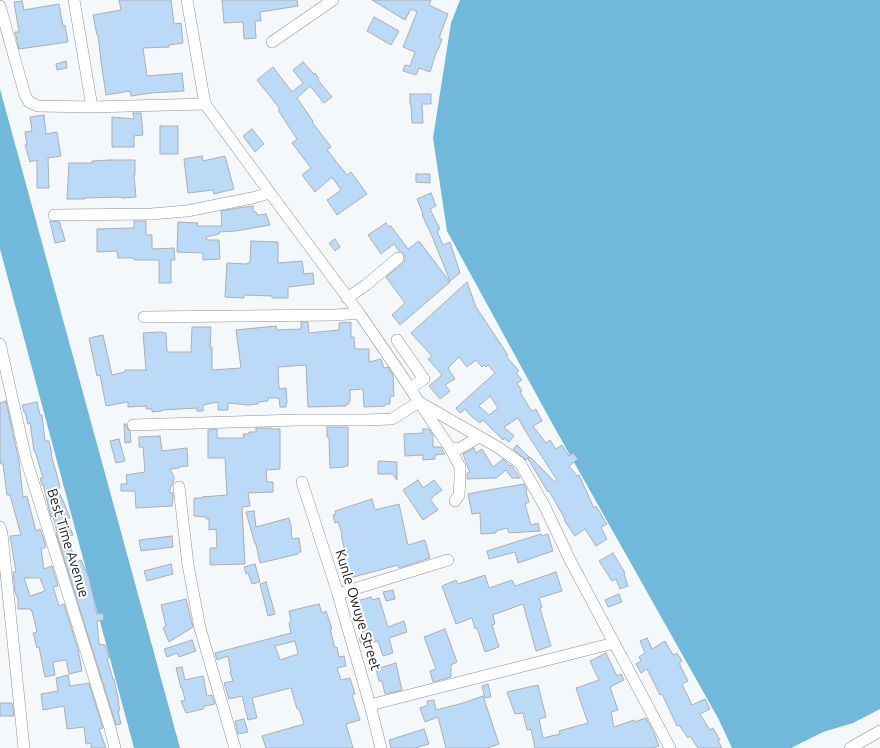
<!DOCTYPE html>
<html>
<head>
<meta charset="utf-8">
<style>
	body { margin:0 }
	canvas { display:block; background:#f5f8fb }
</style>
</head>
<body>
<canvas width="880" height="748"></canvas>
<script>
const ctx = document.querySelector('canvas').getContext('2d');
ctx.lineJoin = 'round';
function fill(path, color) {
  ctx.fillStyle = color;
  ctx.fill(path, 'evenodd');
}
function shape(rows) {
  const path = new Path2D();
  for (const r of rows) {
    path.moveTo(r[0], r[1]);
    for (let i = 2; i < r.length; i += 2) path.lineTo(r[i], r[i + 1]);
  }
  return path;
}
function trace(path, color, width, dash) {
  ctx.strokeStyle = color;
  ctx.lineWidth = width;
  ctx.lineCap = dash ? 'butt' : 'round';
  ctx.setLineDash(dash || []);
  ctx.stroke(path);
}
function label(font, color, halo, rows, align = 'center') {
  ctx.font = font + ' Ubuntu,sans-serif';
  ctx.lineWidth = 4;
  ctx.setLineDash([]);
  ctx.textBaseline = 'middle';
  ctx.strokeStyle = halo;
  ctx.fillStyle = color;
  for (const [text, x, y, turn = 0] of rows) {
    ctx.save();
    ctx.translate(x, y);
    ctx.rotate((+turn || 0) * Math.PI / 180);
    ctx.textAlign = isNaN(turn) ? turn : align;
    if (halo) ctx.strokeText(text, 0, 0);
    ctx.fillText(text, 0, 0);
    ctx.restore();
  }
}
fill(shape([
	[460,0,880,0,880,709,853,723,823,732,791,748,732,748,718,718,553,425,447,231,433,138,451,23],
	[0,89,180,748,134,748,0,249]
]), '#70b9da');
const building = shape([
	[119,0,171,0,174,24,181,23,183,43,169,45,169,47,143,48,147,76,182,73,184,91,151,93,131,96,130,91,106,95,101,61,98,35,97,35,93,15,121,10,119,0],
	[222,0,297,0,298,6,260,12,261,21,255,21,256,38,244,39,243,22,224,23,222,0],
	[372,0,431,0,429,5,448,14,439,38,442,39,438,50,437,50,430,72,419,68,416,75,403,71,405,65,410,66,415,52,403,47,417,12,411,9,405,20,372,0],
	[22,1,24,10,59,4,63,26,65,25,68,42,19,49,15,32,19,32,14,2,22,1],
	[374,17,399,31,391,45,367,31,374,17],
	[66,61,67,68,57,70,56,64,66,61],
	[303,62,314,74,315,73,319,79,318,80,332,97,324,103,310,86,297,98,313,121,312,122,331,147,327,150,347,175,351,172,367,194,337,215,327,200,341,190,332,177,315,192,302,175,311,168,292,143,297,139,278,110,280,109,257,80,273,67,292,92,303,83,293,70,303,62],
	[410,94,431,94,431,104,422,104,423,123,412,123,411,104,410,104,410,94],
	[133,113,141,113,143,135,134,136,134,147,112,147,112,117,134,119,133,113],
	[44,115,46,134,57,132,61,156,48,158,49,188,37,188,37,160,30,162,25,145,27,145,25,132,32,131,30,117,44,115],
	[160,126,178,126,178,154,160,154,160,126],
	[252,129,264,144,255,152,243,136,252,129],
	[202,156,203,161,225,156,234,189,214,194,213,190,188,193,184,159,202,156],
	[110,160,135,160,135,175,134,175,136,197,122,198,122,197,85,198,85,199,67,199,69,163,92,163,92,161,110,160],
	[416,174,430,174,430,183,416,182,416,174],
	[431,193,436,206,430,209,440,229,437,231,443,245,450,242,460,273,450,281,432,236,422,215,423,214,417,199,431,193],
	[253,206,253,211,256,212,257,215,266,214,270,225,236,231,219,232,219,234,206,237,207,240,219,240,220,259,203,260,203,253,177,252,178,222,198,223,197,226,222,226,221,211,238,208,253,206],
	[50,221,60,222,61,229,62,229,65,241,55,243,50,221],
	[134,221,146,221,146,235,152,235,152,249,174,248,175,260,171,260,171,283,159,283,159,260,134,260,134,258,118,258,117,251,97,252,97,229,134,228,134,221],
	[386,223,389,227,391,226,408,249,419,241,450,282,400,325,392,315,405,303,386,277,403,263,405,260,405,256,403,253,399,251,394,244,381,254,368,235,386,223],
	[335,239,340,247,335,251,329,243,335,239],
	[251,241,278,242,278,263,302,261,304,274,313,273,314,284,288,287,288,298,272,298,272,296,244,295,244,298,225,297,227,263,247,264,247,263,250,263,251,241],
	[467,282,476,307,508,355,506,356,519,371,516,373,522,380,517,383,522,391,520,392,529,407,532,411,536,409,542,421,533,426,546,443,550,440,556,449,562,445,569,456,573,453,578,459,569,466,577,476,579,475,594,508,596,506,607,524,601,527,607,539,596,546,585,529,575,536,564,520,565,519,549,491,548,492,528,459,530,457,555,482,557,480,526,432,518,418,504,427,514,436,509,442,504,438,503,440,483,420,480,423,470,415,465,409,460,413,456,408,495,373,488,365,486,367,484,365,482,367,476,360,467,367,459,357,448,368,455,379,445,385,450,391,440,399,429,386,442,375,428,359,432,356,411,333,467,282],
	[490,396,498,408,489,415,479,406,490,396],
	[301,322,308,322,309,333,339,330,339,323,351,322,351,337,354,337,355,349,369,349,369,362,381,359,384,368,388,367,393,375,394,396,390,397,390,404,385,404,385,406,364,407,363,389,350,390,350,401,349,402,349,404,346,404,346,406,308,407,306,365,278,367,279,389,286,388,287,403,286,403,286,407,280,407,279,398,268,398,268,401,258,402,258,404,248,405,228,403,228,410,218,410,218,402,203,405,203,411,197,411,197,408,162,410,162,411,152,412,152,409,146,409,146,406,128,407,128,402,106,406,100,375,97,376,89,338,103,335,112,375,125,372,125,370,146,370,143,333,161,332,166,333,167,352,191,352,192,327,211,327,210,347,212,347,212,370,241,368,236,330,276,326,277,330,301,329,301,322],
	[6,401,19,461,23,497,27,496,36,531,40,529,43,537,46,547,41,549,44,569,52,566,58,586,53,587,59,606,64,604,78,649,82,671,69,674,66,660,53,662,55,675,45,677,39,647,37,648,33,633,37,632,32,611,31,611,31,609,18,609,18,599,15,592,13,572,16,572,10,536,21,535,10,495,7,495,3,464,1,464,0,458,0,403,6,401],
	[24,578,40,578,45,591,30,596,24,578],
	[37,402,40,415,42,415,45,441,49,441,52,454,51,454,58,479,60,488,57,488,64,503,70,518,66,519,73,535,67,537,70,546,76,562,81,560,89,578,97,614,103,613,104,620,97,621,99,644,105,645,107,650,109,658,107,659,113,679,114,679,119,703,118,703,120,710,118,711,121,724,116,725,56,533,57,532,53,516,51,517,49,509,43,484,42,485,40,478,43,478,35,451,34,451,30,423,28,424,25,412,24,412,22,405,37,402],
	[124,424,126,424,127,428,130,431,131,442,125,443,124,424],
	[327,427,348,427,348,466,345,466,345,467,330,468,329,437,327,437,327,427],
	[256,428,271,428,271,429,280,429,280,469,266,470,267,482,273,482,273,492,248,493,250,506,242,507,245,564,210,565,210,548,217,548,216,529,209,530,209,519,206,519,206,517,194,516,194,498,202,498,202,497,227,495,225,458,208,458,208,430,217,429,217,438,244,438,243,434,249,434,249,432,256,432,256,428],
	[423,429,429,429,433,435,433,447,441,447,444,453,445,454,435,455,435,459,423,460,423,455,405,456,404,434,423,433,423,429],
	[160,436,162,451,187,448,188,466,178,467,179,468,170,469,174,477,174,480,169,492,173,493,173,499,172,506,136,508,135,491,121,491,121,484,127,484,126,475,145,472,143,447,139,447,139,437,160,436],
	[119,439,125,461,116,463,110,441,119,439],
	[517,445,529,457,526,460,513,449,517,445],
	[474,448,476,453,482,449,493,467,503,459,510,466,511,465,512,466,520,478,512,478,506,470,496,478,467,479,467,473,470,473,463,454,474,448],
	[379,461,397,462,397,480,392,473,392,474,378,474,378,462,379,462,379,461],
	[418,480,423,488,434,480,442,490,430,499,438,510,423,520,403,490,418,480],
	[524,484,527,490,526,491,529,502,525,504,531,525,538,523,540,531,509,533,507,528,496,531,496,533,481,534,480,513,472,514,468,494,483,491,524,484],
	[372,499,375,510,399,504,408,545,425,540,430,558,399,568,398,565,350,578,345,556,346,556,341,535,342,534,338,522,335,523,333,515,336,514,335,511,372,499],
	[254,511,256,527,289,518,291,526,292,539,299,538,301,552,298,552,298,554,260,563,256,544,255,544,246,512,254,511],
	[541,534,542,536,548,534,553,551,518,563,515,552,489,559,487,551,541,534],
	[172,536,173,547,141,551,139,540,172,536],
	[613,553,625,573,624,574,628,586,620,589,616,579,612,581,599,561,613,553],
	[171,564,173,574,147,581,144,571,171,564],
	[255,564,260,582,252,584,248,573,246,574,244,567,255,564],
	[556,572,562,591,539,598,542,607,540,608,551,646,536,651,523,604,493,615,495,624,492,625,499,647,485,652,477,628,475,629,472,618,456,624,442,586,456,580,458,584,485,575,489,588,512,580,515,586,556,572],
	[266,582,275,614,268,616,260,584,266,582],
	[393,590,395,599,386,601,383,592,393,590],
	[619,594,622,602,608,607,605,600,619,594],
	[371,597,372,600,379,598,388,627,404,621,407,632,389,638,393,653,383,656,378,641,373,642,373,640,361,644,359,638,364,636,354,602,371,597],
	[186,599,193,627,169,642,163,628,166,626,161,605,186,599],
	[319,604,322,613,326,611,332,629,330,629,335,648,337,647,339,657,344,656,346,666,337,668,341,680,350,678,355,694,352,695,360,720,346,724,353,748,266,748,262,736,304,724,299,709,297,709,291,688,290,688,252,698,257,718,248,720,242,696,229,699,224,683,233,681,230,672,231,672,228,656,217,660,215,653,291,633,289,623,291,621,289,611,319,604],
	[295,641,298,654,280,660,275,646,295,641],
	[445,629,457,662,451,665,451,677,433,682,430,671,436,669,424,637,445,629],
	[647,638,652,649,665,641,673,655,677,653,682,661,679,663,688,681,682,684,692,705,705,699,710,709,700,714,710,730,713,728,720,740,718,741,722,748,698,748,690,736,688,738,679,725,677,726,662,694,660,695,647,669,641,673,636,664,641,661,639,657,645,653,640,641,647,638],
	[192,640,196,651,179,657,177,653,167,657,164,649,192,640],
	[606,653,617,676,621,674,624,680,610,687,618,710,611,712,614,727,634,720,634,722,646,718,654,733,659,746,653,748,535,748,531,729,527,730,523,713,515,714,507,692,538,685,546,717,539,719,543,738,560,734,559,731,588,723,576,688,599,680,590,661,606,653],
	[396,663,402,690,385,694,382,681,379,681,376,669,396,663],
	[182,667,185,680,203,676,207,696,212,695,215,704,205,706,203,709,186,713,181,701,185,700,182,688,181,688,176,668,182,667],
	[68,675,70,686,89,683,103,728,99,729,106,748,91,748,91,743,86,744,84,727,67,729,64,706,43,710,41,694,58,691,56,678,68,675],
	[488,684,491,697,485,698,482,686,488,684],
	[483,696,499,744,487,748,446,748,438,717,425,722,420,708,428,705,427,701,434,700,436,710,463,703,483,696],
	[0,703,12,703,14,716,0,716,0,703],
	[244,719,248,732,238,734,235,721,244,719],
	[424,729,429,744,415,748,391,748,389,740,424,729]
]);
fill(building, '#bbdaf7');
trace(building, '#acaeb1', 1);
const minor = shape([
	[74,0,92,107,205,104],
	[187,0,205,104,270,193,359,313,398,370,419,402,499,448,520,463,545,507,570,560,670,748],
	[0,6,25,95,29,102,38,106,92,107],
	[272,42,333,0],
	[54,215,151,214,187,211,252,198,270,193],
	[347,298,366,285,398,258],
	[144,317,336,315,359,313],
	[397,340,424,379,410,388],
	[0,344,26,459,110,728,115,748],
	[133,425,297,420,364,420,392,419,419,402,450,448,460,467,460,479,459,495,455,501],
	[450,448,458,449,467,444,479,437],
	[302,482,338,594,370,705,381,748],
	[179,487,188,565,200,628,235,748],
	[0,527,2,534,24,748],
	[338,594,448,560],
	[370,705,614,643],
	[850,748,880,731]
]);
trace(minor, '#909295', 12);
trace(minor, '#fff', 11);
label('14px', '#212223', '#fff', [
	["Best Time Avenue",68,543,73],
	["Kunle Owuye Street",358,610,73]
]);
</script>
</body>
</html>
